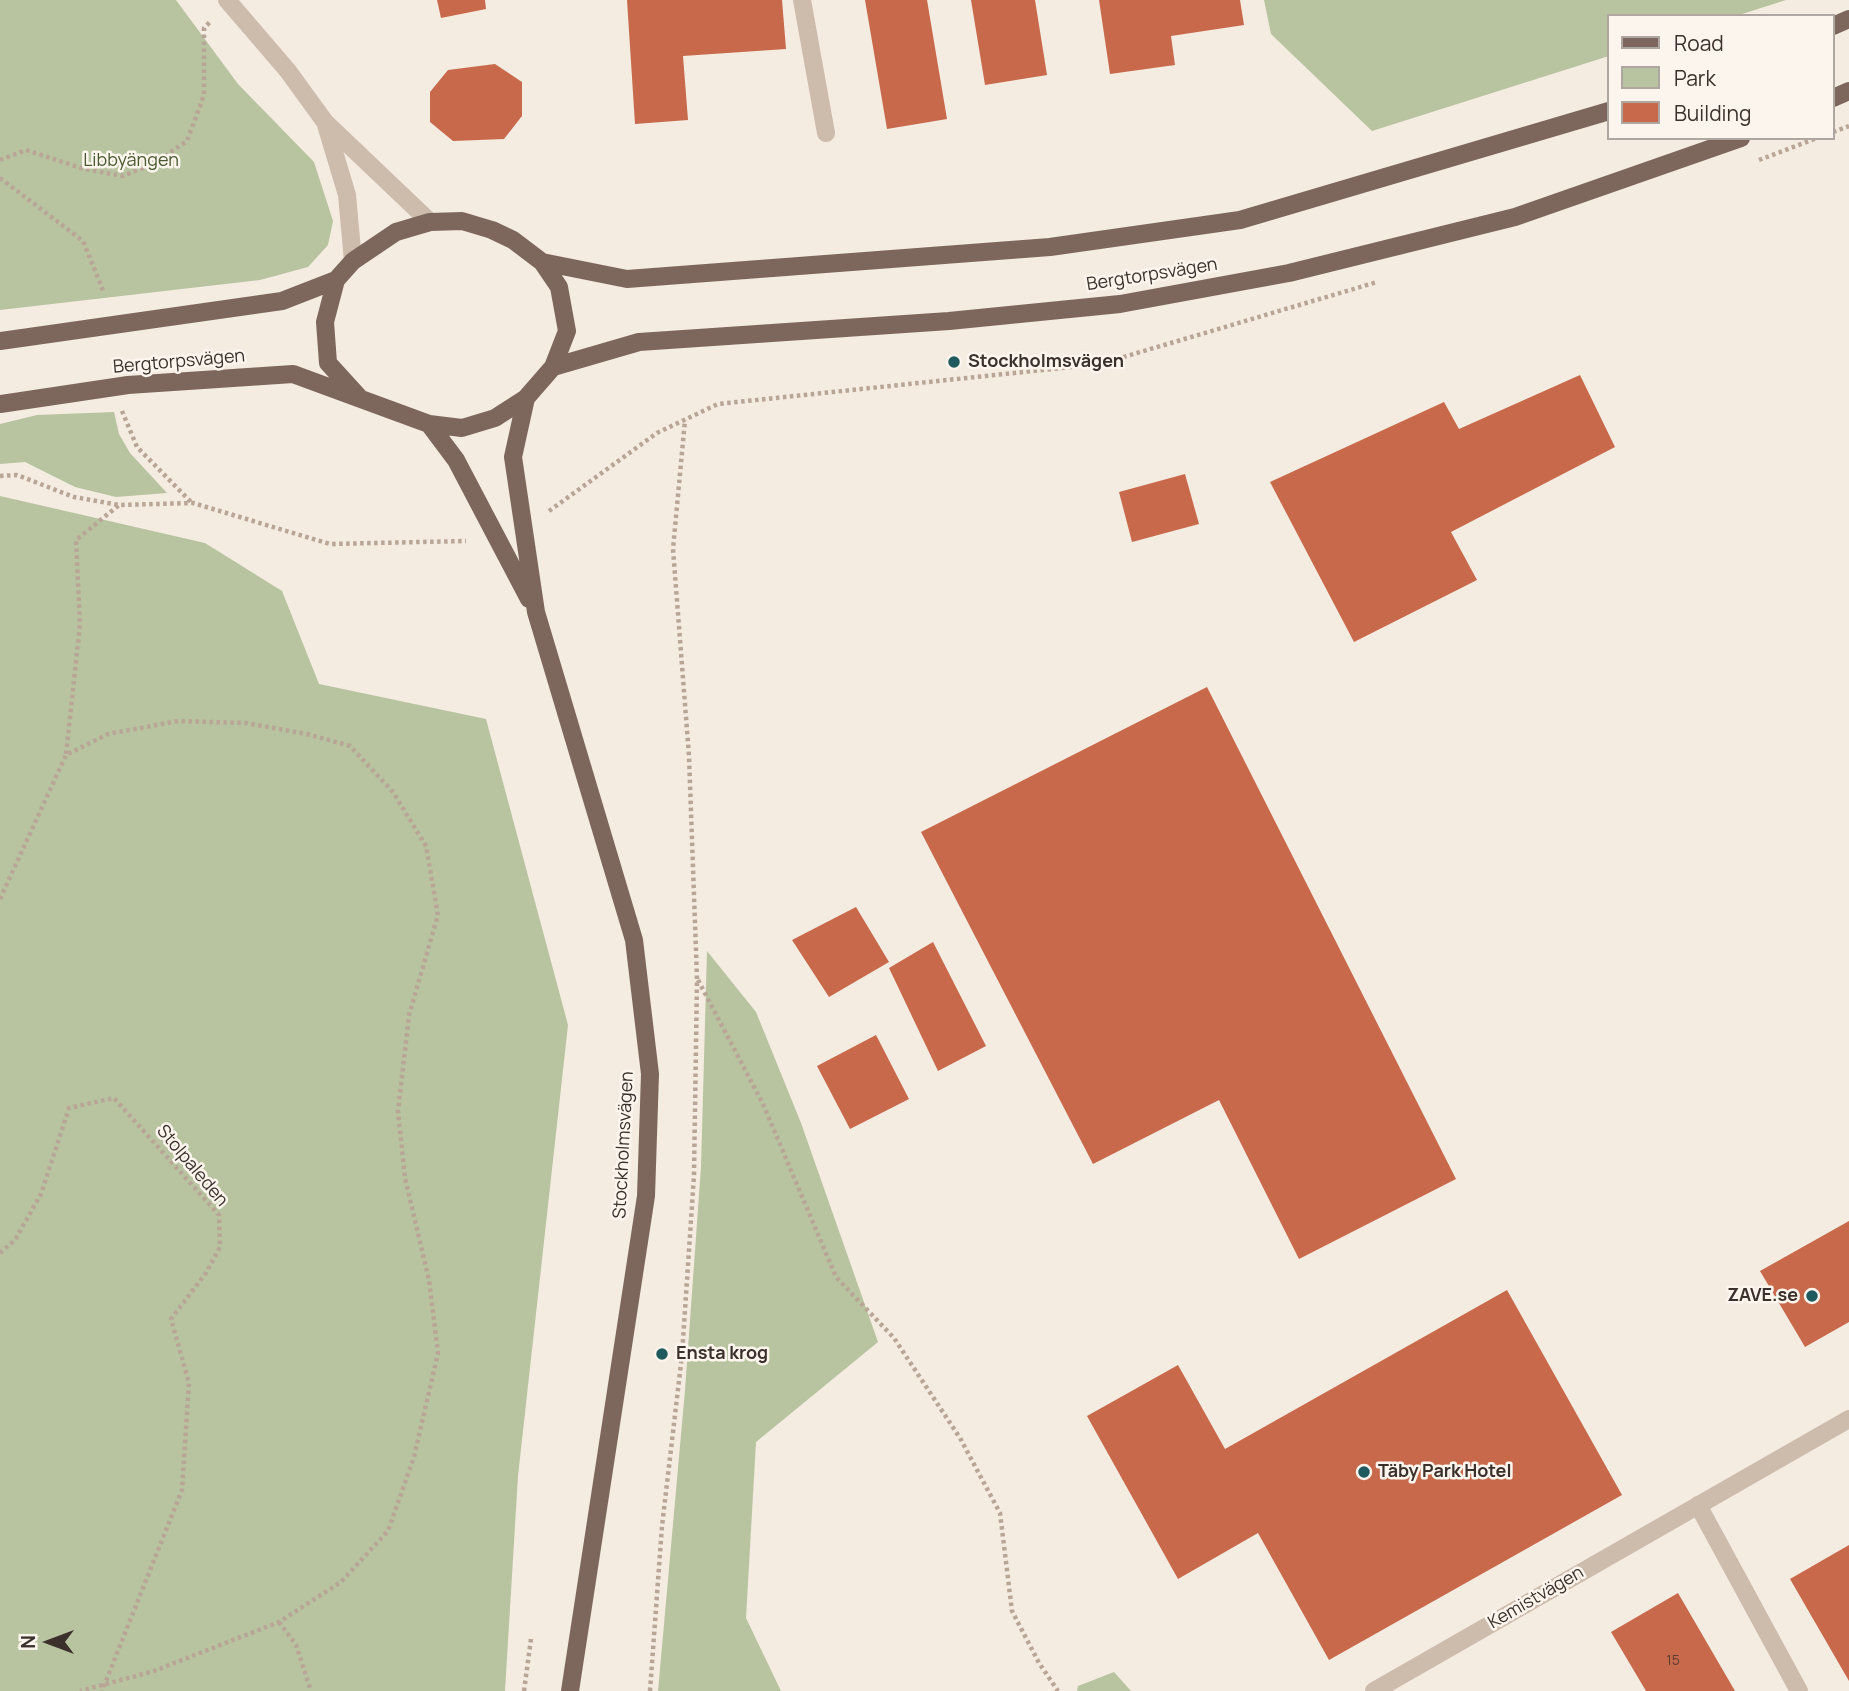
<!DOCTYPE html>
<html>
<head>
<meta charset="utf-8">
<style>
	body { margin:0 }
	#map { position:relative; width:1849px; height:1691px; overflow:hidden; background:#f4ebe1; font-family:Manrope,sans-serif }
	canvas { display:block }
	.legend { position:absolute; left:1607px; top:14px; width:228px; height:126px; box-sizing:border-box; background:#fbf5ee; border:2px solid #aea6a0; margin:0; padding:9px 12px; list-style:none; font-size:21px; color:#3b302b }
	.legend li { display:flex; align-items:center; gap:14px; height:35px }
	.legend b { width:35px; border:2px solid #aea6a0 }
	.north { position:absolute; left:14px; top:1607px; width:70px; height:70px; -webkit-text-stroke:5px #fbf5ee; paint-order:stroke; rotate:270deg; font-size:19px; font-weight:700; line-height:28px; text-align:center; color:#3b302b }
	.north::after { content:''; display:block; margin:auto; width:24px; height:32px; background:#3b302b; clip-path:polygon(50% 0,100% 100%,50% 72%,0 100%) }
</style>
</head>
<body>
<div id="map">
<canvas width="1849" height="1691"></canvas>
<ul class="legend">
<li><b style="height:9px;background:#7d675c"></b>Road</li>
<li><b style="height:19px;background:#b8c4a0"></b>Park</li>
<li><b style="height:19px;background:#c8694b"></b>Building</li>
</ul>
<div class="north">N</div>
</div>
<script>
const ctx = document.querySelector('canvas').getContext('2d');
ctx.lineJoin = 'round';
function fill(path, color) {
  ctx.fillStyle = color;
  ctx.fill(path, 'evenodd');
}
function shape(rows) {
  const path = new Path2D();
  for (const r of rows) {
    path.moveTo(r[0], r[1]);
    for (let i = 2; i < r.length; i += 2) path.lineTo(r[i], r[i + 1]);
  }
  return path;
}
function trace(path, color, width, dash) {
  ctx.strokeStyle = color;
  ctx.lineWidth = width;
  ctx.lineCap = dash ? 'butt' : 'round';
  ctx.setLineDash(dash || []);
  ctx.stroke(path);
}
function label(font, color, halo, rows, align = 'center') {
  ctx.font = font + ' Manrope,sans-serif';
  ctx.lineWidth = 5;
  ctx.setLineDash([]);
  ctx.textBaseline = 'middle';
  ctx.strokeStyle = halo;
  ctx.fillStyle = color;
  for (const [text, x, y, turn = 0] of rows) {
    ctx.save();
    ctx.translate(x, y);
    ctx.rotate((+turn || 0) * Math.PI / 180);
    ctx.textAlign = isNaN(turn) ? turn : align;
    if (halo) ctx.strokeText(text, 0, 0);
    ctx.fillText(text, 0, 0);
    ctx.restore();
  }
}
fill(shape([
	[0,0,176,0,238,84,314,162,333,221,328,245,308,267,260,280,0,310],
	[1264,0,1786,0,1736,16,1609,16,1609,56,1372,131,1271,34],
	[114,412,119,434,130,453,167,493,116,497,75,487,25,462,0,464,0,424,37,415],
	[0,496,205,543,282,591,319,684,486,719,568,1025,518,1476,505,1691,0,1691],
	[707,951,756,1012,801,1123,878,1342,756,1442,746,1618,781,1691,658,1691,685,1390,701,1167],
	[1114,1672,1131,1691,1077,1691,1078,1686]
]), '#b8c4a0');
fill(shape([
	[437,0,485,0,486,9,441,18],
	[627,0,782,0,786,49,683,56,688,120,635,124],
	[865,0,927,0,947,119,887,129],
	[971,0,1035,0,1047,75,985,85],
	[1099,0,1240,0,1244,25,1171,36,1175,65,1110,74],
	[495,64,522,82,522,116,504,139,453,141,430,122,430,92,448,70],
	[1580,375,1615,447,1451,532,1477,580,1354,642,1270,482,1444,402,1459,429],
	[1185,474,1199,524,1132,542,1119,492],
	[1207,687,1456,1179,1299,1259,1219,1100,1093,1164,921,832],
	[856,907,889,962,829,997,792,940],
	[933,942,986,1046,938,1071,889,968],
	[876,1035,909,1099,850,1129,817,1066],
	[1849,1221,1849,1322,1805,1347,1760,1271],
	[1507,1290,1622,1495,1329,1660,1258,1533,1178,1579,1087,1416,1178,1365,1225,1449],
	[1849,1545,1849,1681,1790,1579],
	[1678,1593,1735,1691,1646,1691,1611,1632]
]), '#c8694b');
trace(shape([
	[1833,132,1849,126],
	[0,160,26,150,84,169,123,176,153,164,187,141,204,95,204,28,211,21],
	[1759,160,1817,138],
	[0,178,83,241,104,293],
	[122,411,137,447,192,503],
	[0,476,17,475,74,497,119,505,193,503,330,544,466,541],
	[549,511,657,433,718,404,1100,364,1377,282],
	[66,754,80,625,76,540,119,505],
	[0,899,66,755,108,734,178,721,246,723,307,734,350,746,393,792,426,846,438,915,409,1015,398,1111,405,1178,429,1280,438,1353,414,1457,388,1531,341,1582,279,1622,154,1671,80,1691],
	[698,980,763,1104,836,1277,894,1338,960,1438,1000,1513,1012,1611,1039,1663,1058,1691],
	[0,1253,15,1240,41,1194,69,1108,114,1098,219,1215,220,1247,206,1273,171,1319,189,1383,182,1490,102,1691],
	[279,1622,296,1645,311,1691],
	[524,1691,531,1639],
	[650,1691,662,1526,682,1355,694,1175,697,979,689,756,673,549,685,420]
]), '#b9a596', 4.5, [3.5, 3.5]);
trace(shape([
	[227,0,288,71,325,122,430,222],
	[802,0,826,133],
	[326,125,347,195,353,261],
	[1698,1505,1799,1691],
	[1374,1691,1849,1419]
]), '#cdbbac', 18);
trace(shape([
	[1833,26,1849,19],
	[1833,98,1849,91],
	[542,262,627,279,1050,247,1240,220,1609,111],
	[0,341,282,301,336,280],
	[553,367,639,342,949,321,1120,304,1289,273,1515,217,1741,138],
	[526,398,513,457,536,612,634,940,650,1074,646,1196,570,1691],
	[0,404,128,385,293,374,429,424,462,428,495,418,526,398,553,367,567,331,559,287,542,262,513,240,492,230,462,221,430,222,396,232,353,261,336,280,325,322,328,363,359,397],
	[429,424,456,460,529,599]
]), '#7d675c', 18);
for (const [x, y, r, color] of [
	[954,362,7,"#1f5a5e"],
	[1812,1296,7,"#1f5a5e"],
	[662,1354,7,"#1f5a5e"],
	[1364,1472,7,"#1f5a5e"]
]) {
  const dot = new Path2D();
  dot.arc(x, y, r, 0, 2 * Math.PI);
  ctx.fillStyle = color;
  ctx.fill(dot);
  trace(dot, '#fbf5ee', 2.5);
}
label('14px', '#5e3e33', null, [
	["15",1673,1661]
]);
label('18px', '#4a5a2e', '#fbf5ee', [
	["Libbyängen",131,161]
]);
label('18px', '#3b302b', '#fbf5ee', [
	["Bergtorpsvägen",1152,275,-9],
	["Bergtorpsvägen",179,362,-5],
	["Stockholmsvägen",624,1145,-87],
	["Stolpaleden",192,1166,50],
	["Kemistvägen",1536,1598,-30]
]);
label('bold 18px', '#3b302b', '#fbf5ee', [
	["Stockholmsvägen",968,362],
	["ZAVE.se",1798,1296,"right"],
	["Ensta krog",676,1354],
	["Täby Park Hotel",1378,1472]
], 'left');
</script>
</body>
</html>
